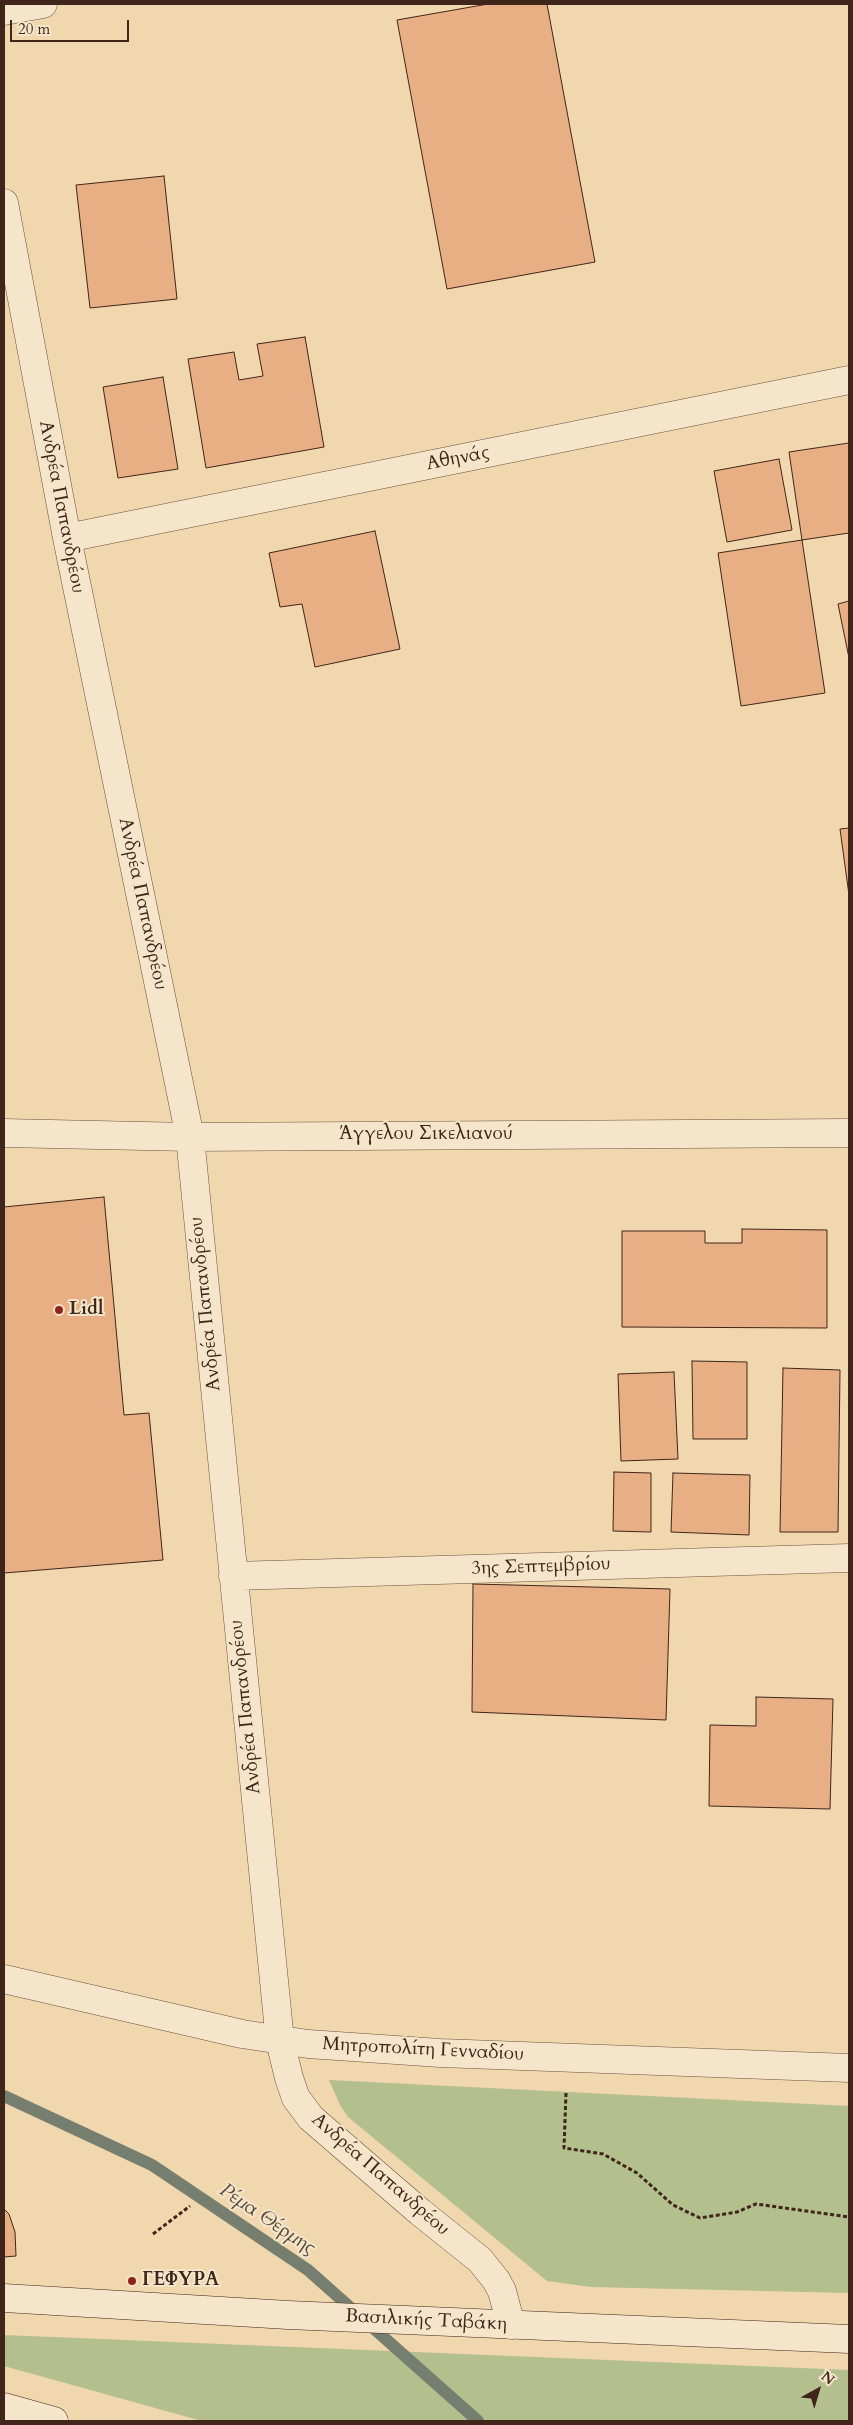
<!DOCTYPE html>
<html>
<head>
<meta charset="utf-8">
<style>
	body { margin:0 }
	#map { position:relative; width:853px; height:2425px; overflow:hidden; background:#f0d7ad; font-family:Cardo,serif }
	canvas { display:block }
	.frame { position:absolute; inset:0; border:5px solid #40251a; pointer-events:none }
	.north { position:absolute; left:793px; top:2365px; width:50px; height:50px; -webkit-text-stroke:4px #f5e5ca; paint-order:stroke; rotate:39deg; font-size:14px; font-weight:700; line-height:20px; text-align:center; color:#40251a }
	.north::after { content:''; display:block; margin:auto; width:18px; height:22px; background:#40251a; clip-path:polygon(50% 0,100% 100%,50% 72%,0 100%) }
	.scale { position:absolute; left:10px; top:20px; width:119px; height:22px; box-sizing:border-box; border:2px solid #40251a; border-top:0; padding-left:6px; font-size:15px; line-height:18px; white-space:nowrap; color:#40251a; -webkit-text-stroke:4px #f5e5ca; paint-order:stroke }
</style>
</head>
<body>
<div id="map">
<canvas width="853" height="2425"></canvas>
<div class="frame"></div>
<div class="north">N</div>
<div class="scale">20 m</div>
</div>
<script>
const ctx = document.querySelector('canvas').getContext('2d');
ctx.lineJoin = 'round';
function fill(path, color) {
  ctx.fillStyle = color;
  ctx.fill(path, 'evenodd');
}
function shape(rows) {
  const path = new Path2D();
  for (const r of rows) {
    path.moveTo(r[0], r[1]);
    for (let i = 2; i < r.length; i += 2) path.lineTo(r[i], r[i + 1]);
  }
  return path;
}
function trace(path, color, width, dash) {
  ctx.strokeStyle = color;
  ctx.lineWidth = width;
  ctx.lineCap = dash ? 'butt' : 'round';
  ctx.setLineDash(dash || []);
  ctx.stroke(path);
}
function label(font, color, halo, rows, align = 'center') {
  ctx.font = font + ' Cardo,serif';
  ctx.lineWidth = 4;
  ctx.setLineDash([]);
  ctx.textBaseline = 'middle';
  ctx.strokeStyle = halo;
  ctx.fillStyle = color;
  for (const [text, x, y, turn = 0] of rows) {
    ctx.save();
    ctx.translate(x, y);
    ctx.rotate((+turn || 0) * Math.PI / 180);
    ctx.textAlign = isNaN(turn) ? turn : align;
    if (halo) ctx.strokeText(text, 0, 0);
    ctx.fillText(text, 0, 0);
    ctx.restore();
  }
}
fill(shape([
	[329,2080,849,2106,849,2293,591,2287,547,2281,348,2117,340,2105],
	[4,2335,849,2370,849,2421,202,2421,4,2366]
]), '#b4bf8e');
trace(shape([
	[4,2096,152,2165,308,2270,478,2421]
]), '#767e70', 12);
const building = shape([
	[488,4,547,4,595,262,447,289,397,20,488,4],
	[164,176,177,299,90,308,76,185,164,176],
	[305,337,324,447,206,468,188,359,234,352,239,380,263,376,257,344,305,337],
	[163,377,178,469,118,478,103,387,163,377],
	[849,443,849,533,802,540,789,452,849,443],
	[779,459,792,530,727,542,714,471,779,459],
	[375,531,400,649,315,667,302,604,280,607,269,553,375,531],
	[802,540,825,693,741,706,718,553,802,540],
	[849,601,849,658,838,604,849,601],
	[849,828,849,895,840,829,849,828],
	[104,1197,124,1415,149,1413,163,1560,4,1573,4,1207,104,1197],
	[742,1229,827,1230,827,1328,622,1327,622,1231,705,1231,705,1243,742,1243,742,1229],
	[692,1361,747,1362,747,1439,693,1439,692,1361],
	[783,1368,840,1370,838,1532,780,1532,783,1368],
	[674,1372,678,1459,621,1461,618,1374,674,1372],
	[614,1472,651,1473,651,1532,613,1531,614,1472],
	[673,1473,750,1475,749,1535,671,1532,673,1473],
	[473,1584,670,1589,666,1720,472,1712,473,1584],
	[756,1697,833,1699,830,1809,709,1806,710,1725,756,1726,756,1697],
	[4,2209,9,2214,15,2232,16,2256,4,2257,4,2209]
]);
fill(building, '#e8af85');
trace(building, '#40251a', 1);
const minor = shape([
	[4,11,43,4],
	[4,203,67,538,190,1137,280,2041,289,2078,296,2098,311,2118,420,2212,480,2260,496,2280,502,2291,511,2325],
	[67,538,849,380],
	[4,1133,190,1137,849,1133],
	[233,1576,849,1558],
	[4,1979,242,2034,308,2044,440,2053,849,2068]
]);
const secondary = shape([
	[4,2298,288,2315,849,2339],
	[4,2407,54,2421]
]);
trace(minor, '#6c523f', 29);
trace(secondary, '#40251a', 29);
trace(shape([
	[566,2093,564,2148,603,2154,637,2173,673,2205,700,2218,737,2212,756,2204,849,2217],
	[153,2234,190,2206]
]), '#40251a', 3, [4, 2.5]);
trace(minor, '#f5e5ca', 28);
trace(secondary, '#f5e5ca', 28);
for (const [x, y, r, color] of [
	[59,1310,5,"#8f2418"],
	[132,2281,5,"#8f2418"]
]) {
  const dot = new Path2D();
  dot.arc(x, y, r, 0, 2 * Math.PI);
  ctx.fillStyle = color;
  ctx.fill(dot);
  trace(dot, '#f5e5ca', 2);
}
label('19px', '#40251a', '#f5e5ca', [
	["Αθηνάς",458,459,-11],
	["Ανδρέα Παπανδρέου",61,507,79],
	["Ανδρέα Παπανδρέου",142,904,78],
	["Άγγελου Σικελιανού",426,1135],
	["Ανδρέα Παπανδρέου",206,1304,-96],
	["3ης Σεπτεμβρίου",541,1567,-2],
	["Ανδρέα Παπανδρέου",246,1707,-96],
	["Μητροπολίτη Γενναδίου",423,2050,3],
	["Ανδρέα Παπανδρέου",380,2175,41],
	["Βασιλικής Ταβάκη",426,2321,3]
]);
label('bold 19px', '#40251a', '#f5e5ca', [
	["Lidl",69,1310],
	["ΓΕΦΥΡΑ",142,2281]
], 'left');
label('italic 20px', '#564a3e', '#f5e5ca', [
	["Ρέμα Θέρμης",267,2220,34]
]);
</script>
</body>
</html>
